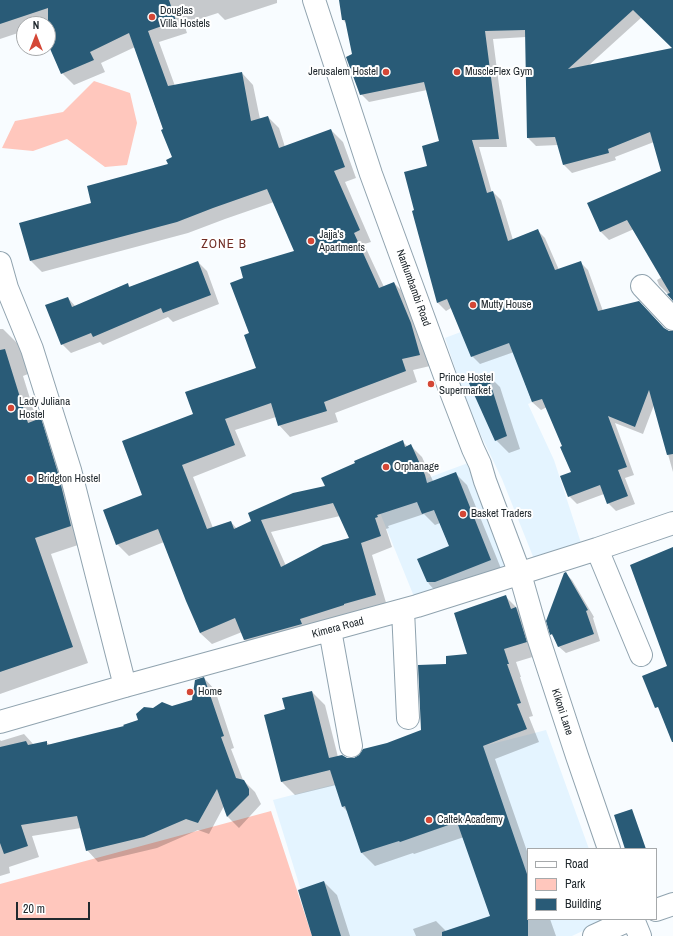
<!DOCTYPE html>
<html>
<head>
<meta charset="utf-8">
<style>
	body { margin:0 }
	#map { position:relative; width:673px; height:936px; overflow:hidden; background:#f8fcff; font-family:"Archivo Narrow",sans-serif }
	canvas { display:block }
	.legend { position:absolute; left:527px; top:848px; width:130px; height:72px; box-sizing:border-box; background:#fff; border:1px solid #a6a9ab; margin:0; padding:5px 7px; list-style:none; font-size:12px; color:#21292e }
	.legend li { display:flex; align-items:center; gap:8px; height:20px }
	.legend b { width:20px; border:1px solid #a6a9ab }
	.north { position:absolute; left:16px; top:16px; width:40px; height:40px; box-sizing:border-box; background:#fff; border:1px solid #a6a9ab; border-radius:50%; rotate:0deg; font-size:11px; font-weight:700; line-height:16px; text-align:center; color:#21292e }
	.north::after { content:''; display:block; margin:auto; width:14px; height:18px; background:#d44736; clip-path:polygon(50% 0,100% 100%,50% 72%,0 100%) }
	.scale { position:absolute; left:16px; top:902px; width:74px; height:18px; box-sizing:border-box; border:2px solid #21292e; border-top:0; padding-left:5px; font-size:12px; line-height:14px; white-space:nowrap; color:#21292e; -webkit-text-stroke:3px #fff; paint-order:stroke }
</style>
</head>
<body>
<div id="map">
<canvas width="673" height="936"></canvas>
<ul class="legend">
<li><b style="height:5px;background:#fff"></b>Road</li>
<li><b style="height:11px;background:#ffc7bd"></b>Park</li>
<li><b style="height:11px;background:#295b77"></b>Building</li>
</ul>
<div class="north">N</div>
<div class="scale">20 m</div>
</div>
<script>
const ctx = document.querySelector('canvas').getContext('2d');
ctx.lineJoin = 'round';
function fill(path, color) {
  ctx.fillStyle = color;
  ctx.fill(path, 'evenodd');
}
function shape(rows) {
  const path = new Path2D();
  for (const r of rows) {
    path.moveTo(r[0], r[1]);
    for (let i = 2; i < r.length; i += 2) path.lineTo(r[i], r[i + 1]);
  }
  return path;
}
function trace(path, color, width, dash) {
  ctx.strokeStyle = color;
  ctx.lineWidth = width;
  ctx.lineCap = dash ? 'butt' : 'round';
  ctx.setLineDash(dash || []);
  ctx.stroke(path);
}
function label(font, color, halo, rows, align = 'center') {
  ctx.font = font + ' "Archivo Narrow",sans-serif';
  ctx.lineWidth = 4;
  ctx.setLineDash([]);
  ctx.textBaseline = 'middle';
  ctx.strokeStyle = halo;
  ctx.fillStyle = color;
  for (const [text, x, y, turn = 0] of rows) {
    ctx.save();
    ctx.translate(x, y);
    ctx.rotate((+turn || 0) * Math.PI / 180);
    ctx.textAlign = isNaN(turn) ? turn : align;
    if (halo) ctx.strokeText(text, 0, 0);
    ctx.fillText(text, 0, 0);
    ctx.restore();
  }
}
fill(shape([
	[593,295,620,367,561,390,528,404,554,460,582,546,536,564,502,479,475,423,459,380,445,338,518,310,522,319],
	[468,463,511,569,415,599,374,498],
	[546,730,589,849,528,849,528,919,608,919,572,936,315,936,273,800]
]), '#e4f4ff');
fill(shape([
	[94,81,130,93,137,123,127,165,105,167,67,139,33,151,2,148,15,121,63,112],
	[271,811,312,936,0,936,0,884]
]), '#ffc7bd');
fill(shape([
	[0,0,277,0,277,3,225,20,218,13,184,24,187,33,159,42,175,86,242,73,253,85,260,119,268,117,279,128,285,147,331,130,343,142,356,178,345,182,371,242,364,244,384,287,394,283,405,294,430,366,413,370,417,382,335,413,338,422,290,437,279,425,276,417,235,430,246,456,193,477,213,528,231,522,237,529,326,487,402,441,408,447,411,446,422,457,433,481,455,473,467,485,502,571,440,596,429,584,418,560,450,547,440,523,435,525,424,514,388,526,389,528,386,529,392,547,372,555,387,606,257,651,245,640,242,632,212,644,200,633,164,542,129,556,117,544,144,496,194,415,257,369,250,334,245,278,296,252,274,202,225,219,188,233,42,272,31,261,93,204,169,165,173,158,135,47,101,63,105,72,74,85,62,73,48,41,48,24,24,24,24,31,0,39],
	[340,516,351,538,286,566,271,532],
	[340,0,656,0,673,12,673,48,642,17,588,66,673,49,673,299,659,285,657,280,662,277,634,229,609,240,601,232,589,204,662,171,654,142,615,157,616,160,572,173,564,165,558,145,536,146,528,138,526,37,493,39,507,147,479,147,492,193,493,192,501,200,513,240,537,230,545,238,559,270,580,262,588,270,603,311,665,329,669,332,673,332,673,472,654,405,643,434,615,423,634,475,625,478,635,504,616,511,608,503,604,494,577,504,569,496,573,473,564,447,547,407,541,410,532,402,514,352,480,364,472,356,451,308,446,311,438,303,415,211,428,167,440,142,427,90,369,102,361,94,347,24,343,20],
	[198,262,207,271,219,304,173,322,168,317,103,345,100,342,71,353,62,344,68,298,76,307,128,285,130,287],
	[0,329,3,329,19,345,28,374,23,376,37,421,40,420,57,436,87,542,51,554,88,663,0,694],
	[487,374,500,387,520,449,509,453,496,440],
	[565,573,572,580,594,617,593,618,600,641,566,653,558,646,554,637,551,634],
	[505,596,518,609,539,655,516,662,521,677,520,677,533,716,529,717,539,742,495,759,528,854,528,919,550,919,556,936,416,936,413,929,436,921,447,932,491,917,464,837,414,854,413,853,375,866,362,853,348,812,343,807,336,785,295,795,282,782,286,710,312,692,325,705,338,757,347,759,354,759,387,744,422,731,447,665,468,655],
	[204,678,215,690,234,748,231,749,243,780,255,792,261,804,239,828,228,817,224,806,209,834,198,830,157,848,98,862,87,850,81,828,32,836,39,857,9,867,10,873,0,876,0,740,1,741,24,734,34,745,46,742,50,745,125,727,139,720,153,709,172,707,193,701],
	[324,882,337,895,350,936,313,936]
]), '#0003');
fill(shape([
	[0,0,169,0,176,21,148,31,168,86,242,72,251,121,268,116,279,148,331,129,345,167,334,171,360,230,354,233,379,288,394,282,411,323,420,355,402,359,406,371,324,402,327,411,278,426,271,403,225,419,235,445,182,465,207,529,231,521,234,529,251,521,248,513,293,493,325,486,321,478,355,463,354,461,403,440,405,447,411,444,425,475,427,483,456,472,491,560,435,582,427,582,417,559,449,546,434,510,422,514,417,502,377,515,378,517,375,518,381,536,361,543,376,595,344,604,344,605,300,619,302,624,244,640,235,618,200,633,186,601,158,529,116,545,103,510,142,495,122,441,193,414,185,392,256,368,244,335,249,333,230,283,243,278,240,267,294,251,267,189,213,208,177,222,30,261,19,223,91,203,87,186,168,164,166,160,172,157,161,130,163,129,129,33,90,52,94,60,61,74,48,44,48,8,0,24],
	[333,503,349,538,323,545,281,567,261,520],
	[339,0,673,0,673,301,667,294,670,293,627,220,600,232,587,203,661,171,650,132,608,149,609,153,563,165,555,137,527,138,525,30,485,31,499,139,472,140,487,193,493,191,508,241,538,229,555,270,581,261,598,311,639,301,664,328,669,331,673,331,673,454,667,455,649,390,635,427,608,416,627,467,618,470,628,496,607,504,600,485,568,497,560,476,571,472,560,447,562,446,542,399,532,402,509,343,471,357,447,299,437,303,412,211,414,210,404,172,427,166,422,146,439,141,424,82,360,95,346,57,352,54,345,20,342,20],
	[633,10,672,48,568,69],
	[198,261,211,295,163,313,161,308,93,337,91,333,61,345,45,305,68,297,72,307,128,283,129,287],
	[5,349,28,423,41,418,58,473,71,526,35,538,73,647,0,672,0,350],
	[487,373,507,436,495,441,468,381],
	[673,547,673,742,672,742,658,707,655,708,642,676,667,666,630,565],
	[566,572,588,610,586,611,594,634,558,647,552,634,550,635,546,621,564,573],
	[506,595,511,609,516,607,527,642,504,649,509,664,507,664,521,703,517,704,527,729,483,746,528,877,528,936,442,936,442,932,490,916,457,822,400,842,399,841,361,853,345,806,342,807,330,770,281,782,264,715,285,709,282,698,312,691,329,758,342,755,347,758,354,758,359,755,363,749,387,743,421,730,418,665,446,664,446,656,467,654,454,613],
	[204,677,224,736,221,737,236,778,244,780,249,789,249,795,227,817,217,789,198,823,186,819,144,837,86,851,77,816,21,825,28,846,4,854,0,843,0,747,26,741,28,745,47,741,47,745,124,726,123,725,138,720,136,714,144,707,153,708,162,702,172,706,192,700,195,680],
	[632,809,646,849,625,849,614,815],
	[324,881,341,936,312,936,298,890]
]), '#295b77');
const minor = shape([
	[314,0,371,174,446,379,473,449,480,464,485,481,520,574,538,637,577,756,609,849],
	[0,263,7,288,32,349,70,470,125,686],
	[642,286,673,319],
	[597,549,641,655],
	[403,610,408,718],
	[330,630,351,746],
	[0,722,125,686,417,606,597,549,673,523],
	[656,910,673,904],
	[633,919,640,936],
	[594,936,631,919]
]);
trace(minor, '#90a3af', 24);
trace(minor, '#fff', 22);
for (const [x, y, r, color] of [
	[152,17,4,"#d44736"],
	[386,72,4,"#d44736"],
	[457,72,4,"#d44736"],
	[311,241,4,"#d44736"],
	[473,305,4,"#d44736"],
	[431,384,4,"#d44736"],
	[11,408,4,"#d44736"],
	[386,467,4,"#d44736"],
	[30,479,4,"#d44736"],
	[463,514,4,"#d44736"],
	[190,692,4,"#d44736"],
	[429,820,4,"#d44736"]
]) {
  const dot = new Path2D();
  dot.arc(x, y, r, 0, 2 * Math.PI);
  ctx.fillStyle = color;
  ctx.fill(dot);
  trace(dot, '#fff', 1.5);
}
label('11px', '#21292e', '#fff', [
	["Douglas",160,11],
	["Villa Hostels",160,24],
	["Jerusalem Hostel",378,72,"right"],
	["MuscleFlex Gym",465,72],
	["Jajja's",319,235],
	["Apartments",319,248],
	["Mutty House",481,305],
	["Prince Hostel",439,378],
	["Supermarket",439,391],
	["Lady Juliana",19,402],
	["Hostel",19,415],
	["Orphanage",394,467],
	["Bridgton Hostel",38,479],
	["Basket Traders",471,514],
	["Home",198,692],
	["Caltek Academy",437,820]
], 'left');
label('11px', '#21292e', '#fff', [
	["Nanfumbambi Road",413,288,70],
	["Kimera Road",338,628,-15],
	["Kikoni Lane",562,712,72]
]);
ctx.letterSpacing = '1px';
label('13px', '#722d24', '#fff', [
	["ZONE B",224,245]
]);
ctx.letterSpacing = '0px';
</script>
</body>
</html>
